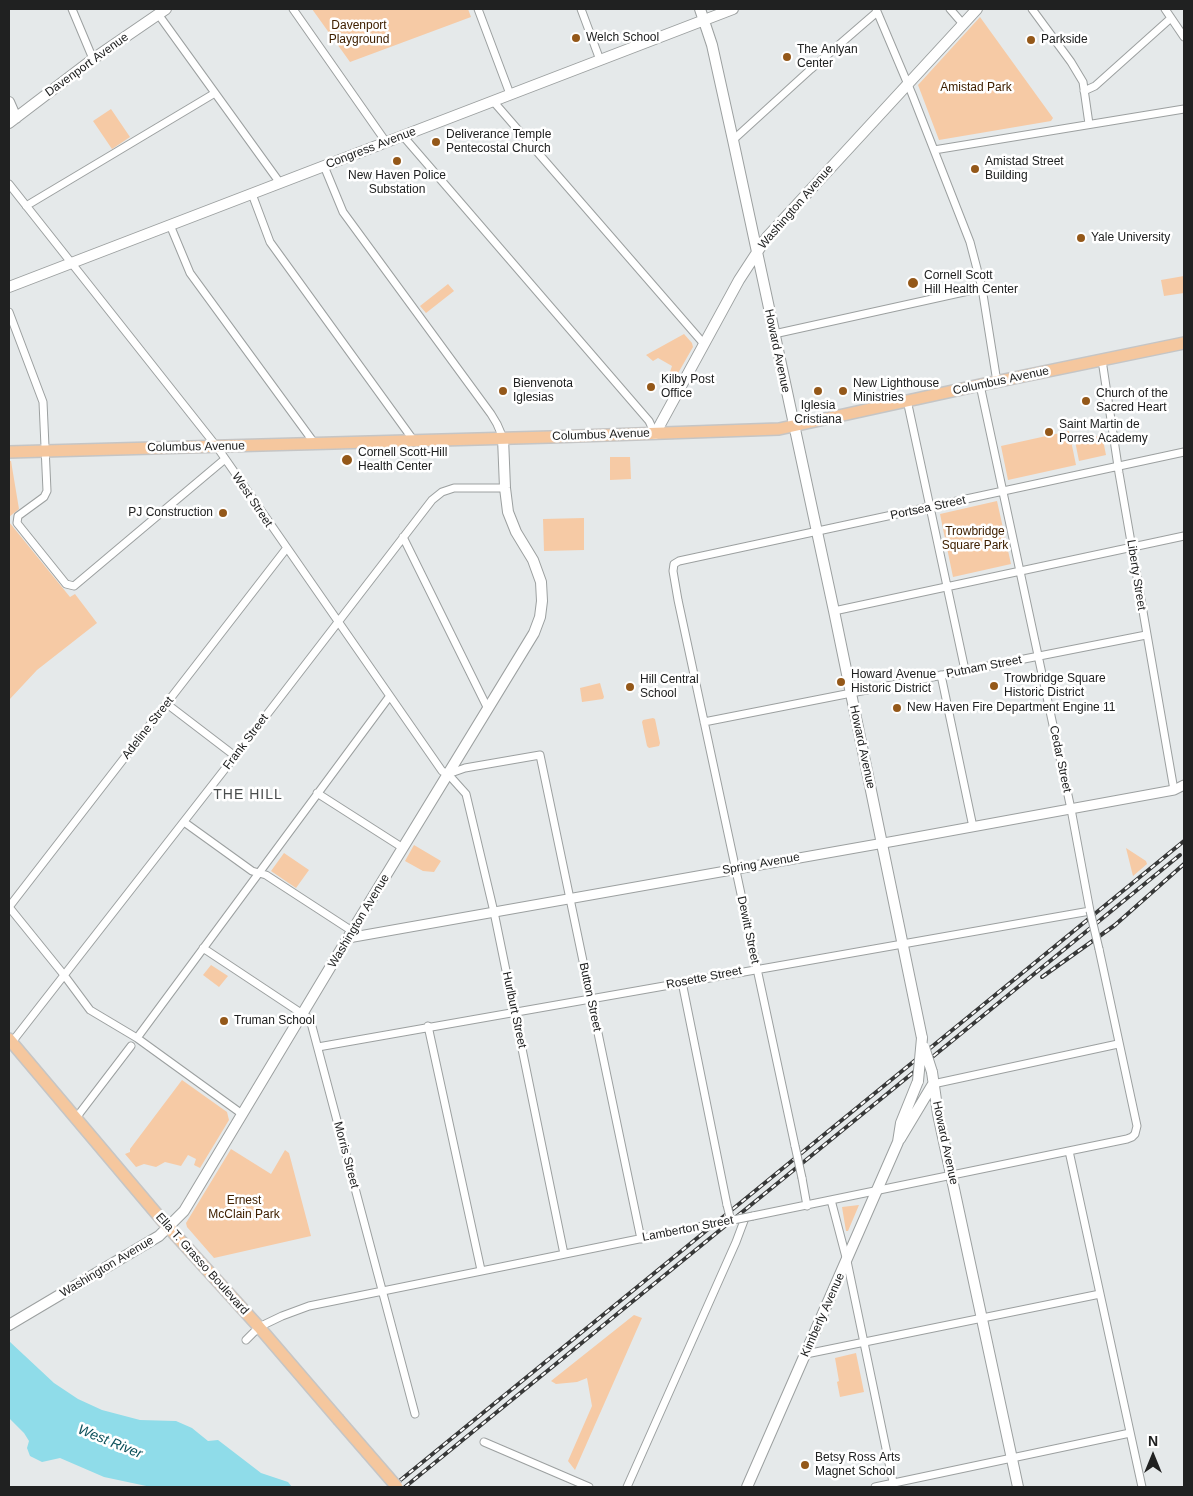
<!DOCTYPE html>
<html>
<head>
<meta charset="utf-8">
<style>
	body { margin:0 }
	#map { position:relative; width:1193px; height:1496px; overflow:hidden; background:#e5e9ea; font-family:Arial,sans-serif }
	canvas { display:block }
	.frame { position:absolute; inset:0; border:10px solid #202121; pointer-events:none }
	.north { position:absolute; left:1128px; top:1431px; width:50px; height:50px; -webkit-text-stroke:4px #fff; paint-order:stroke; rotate:0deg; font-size:14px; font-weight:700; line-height:20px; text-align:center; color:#202121 }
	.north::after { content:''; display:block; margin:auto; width:18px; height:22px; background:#202121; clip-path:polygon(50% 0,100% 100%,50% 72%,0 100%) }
</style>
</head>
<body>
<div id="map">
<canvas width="1193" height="1496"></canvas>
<div class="frame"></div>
<div class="north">N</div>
</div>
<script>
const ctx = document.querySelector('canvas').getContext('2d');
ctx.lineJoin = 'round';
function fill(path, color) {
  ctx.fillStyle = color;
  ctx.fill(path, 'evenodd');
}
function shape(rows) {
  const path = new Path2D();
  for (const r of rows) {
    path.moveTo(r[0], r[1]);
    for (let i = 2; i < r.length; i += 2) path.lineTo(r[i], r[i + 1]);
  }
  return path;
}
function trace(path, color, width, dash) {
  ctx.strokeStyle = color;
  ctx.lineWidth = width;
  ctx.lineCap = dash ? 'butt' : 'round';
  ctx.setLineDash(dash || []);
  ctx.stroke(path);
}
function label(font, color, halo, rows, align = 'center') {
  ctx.font = font + ' Arial,sans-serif';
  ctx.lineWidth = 5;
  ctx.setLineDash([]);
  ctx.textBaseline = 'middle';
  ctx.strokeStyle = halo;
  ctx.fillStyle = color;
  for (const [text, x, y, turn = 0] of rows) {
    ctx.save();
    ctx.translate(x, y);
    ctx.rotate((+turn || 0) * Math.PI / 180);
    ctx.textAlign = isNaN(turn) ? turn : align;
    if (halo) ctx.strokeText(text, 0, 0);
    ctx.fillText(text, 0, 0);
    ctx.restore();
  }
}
fill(shape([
	[312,9,468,9,471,17,350,62],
	[980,17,1053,118,1051,121,939,140,918,85],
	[111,109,130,137,112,149,93,121],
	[1184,276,1184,293,1164,296,1161,280],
	[448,284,454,291,426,313,420,306],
	[684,334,692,343,693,347,677,375,670,372,672,366,658,358,653,361,646,355],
	[1069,431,1076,465,1008,480,1001,446],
	[1102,435,1106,455,1079,461,1075,441],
	[610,457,630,457,631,479,610,480],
	[9,461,11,461,19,509,9,517],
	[997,501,1011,564,953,577,940,514],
	[584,518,584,550,544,551,543,519],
	[9,522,70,597,75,594,97,623,37,670,9,700],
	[600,683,604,697,603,699,582,702,580,688],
	[653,718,655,719,660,743,659,746,649,748,647,746,642,722,643,720],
	[414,845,441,861,434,872,423,871,405,861],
	[1126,848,1146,861,1147,864,1133,876],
	[284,853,309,870,296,888,271,871],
	[211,965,228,976,219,987,203,975],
	[182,1080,227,1112,229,1120,200,1168,194,1165,196,1159,188,1155,181,1166,165,1162,156,1167,144,1164,136,1167,125,1154,130,1152,130,1149],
	[231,1149,271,1174,285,1150,289,1153,311,1236,214,1258,187,1227,186,1223],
	[859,1205,848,1231,846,1231,842,1207],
	[634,1315,642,1318,575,1470,568,1461,592,1406,587,1378,577,1382,556,1384,551,1381],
	[856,1353,864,1392,840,1397,837,1382,839,1381,835,1358]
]), '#f6caa5');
fill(shape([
	[9,1341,54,1383,78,1399,102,1410,140,1420,176,1421,192,1428,208,1441,218,1440,261,1473,288,1482,292,1487,151,1487,104,1477,60,1458,42,1462,30,1456,27,1448,29,1441,24,1433,9,1418]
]), '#8fdce9');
const minor = shape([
	[72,9,93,59],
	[293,9,386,142],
	[478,9,510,94],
	[581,9,600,60],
	[876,9,912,94,970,242,982,288,997,382],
	[950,9,963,24],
	[1032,9,1071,62,1083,82,1089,124],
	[1165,9,1184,37],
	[158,14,280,183],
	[1084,91,1095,86,1171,18],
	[493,101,704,344],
	[403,136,649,421,655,434],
	[733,140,811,69,877,12],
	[934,150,1184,109],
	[324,166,343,212,491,414,497,424,503,438],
	[9,184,217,447,442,771,448,774,466,794,494,912,564,1254],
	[252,194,270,242,414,441],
	[26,206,215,93],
	[170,225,190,273,315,444],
	[9,312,43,402,47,491,44,497,18,516,17,523,66,584,74,586,225,459],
	[774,334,982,288],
	[1102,360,1119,473,1174,790],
	[907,400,965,670],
	[403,537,488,709],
	[834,611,1184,536],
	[941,675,973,827],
	[167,704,235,756],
	[704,722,1146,635],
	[448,774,465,768,540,755,641,1239],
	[317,793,403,848],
	[184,822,252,871,266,875,352,931],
	[9,907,286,549],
	[9,907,64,975,90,1010,137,1038,242,1114],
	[203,948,310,1019,415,1414],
	[682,982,727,1205],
	[428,1026,481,1270],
	[137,1038,389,697],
	[12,1042,235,756,432,500,442,492,454,488,505,488],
	[318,1047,1090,911,1071,809,980,385],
	[933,1084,1118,1044],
	[76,1118,131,1046],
	[795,1146,678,600,673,571,674,564,679,561,1184,452],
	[1069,1151,1142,1487],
	[802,1178,807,1206],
	[831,1200,847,1261,894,1487],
	[753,1216,1127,1139,1132,1137,1135,1134,1137,1126,1099,949],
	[246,1340,259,1327,282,1316,309,1306,698,1227],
	[806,1354,1100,1294],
	[484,1442,589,1487],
	[627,1487,736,1242,745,1218],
	[875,1487,1130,1433]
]);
const tertiary = shape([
	[348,938,895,841,1174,790,1184,785]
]);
const secondary = shape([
	[700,9,712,45,733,140,834,611,922,1038],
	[9,102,16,118],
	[9,123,93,59,166,9],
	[9,287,733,9],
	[655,434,739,280,767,237,977,9],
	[932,1072,938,1114,1018,1487],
	[900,1139,933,1084],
	[9,1325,159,1236,184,1211,352,931,534,633,540,617,542,601,541,582,533,560,516,532,508,512,505,488,503,438],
	[747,1487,898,1142,901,1123,918,1081]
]);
const primary = shape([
	[9,452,550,437,779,429,980,385,1184,343],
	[9,1039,161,1219,259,1327,338,1419]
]);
trace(minor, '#9ca0a0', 9);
trace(tertiary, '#9ca0a0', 11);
trace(secondary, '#9ca0a0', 12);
trace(primary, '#c5c5c5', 14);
trace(minor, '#fff', 7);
trace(tertiary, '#fff', 9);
trace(secondary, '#fff', 10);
trace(primary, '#f5c79e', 11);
const rail = shape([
	[1042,977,1115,925,1184,864],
	[392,1487,1184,841],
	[405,1487,1180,855]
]);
trace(rail, '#373838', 4);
trace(rail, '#fff', 2, [5.5]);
const minorBridge = shape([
	[1090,911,1099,949],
	[795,1146,802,1178],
	[727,1205,731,1221],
	[698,1227,753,1216]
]);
const secondaryBridge = shape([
	[924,1047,932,1072],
	[918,1081,922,1038]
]);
const primaryBridge = shape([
	[338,1419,397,1487]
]);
trace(minorBridge, '#9ca0a0', 9, []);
trace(secondaryBridge, '#9ca0a0', 12, []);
trace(primaryBridge, '#c5c5c5', 14, []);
trace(minorBridge, '#fff', 7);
trace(secondaryBridge, '#fff', 10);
trace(primaryBridge, '#f5c79e', 11);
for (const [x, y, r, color] of [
	[576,38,5,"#945819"],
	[1031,40,5,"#945819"],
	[787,57,5,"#945819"],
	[436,142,5,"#945819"],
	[397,161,5,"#945819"],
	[975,169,5,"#945819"],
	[1081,238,5,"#945819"],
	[913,283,6,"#945819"],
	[651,387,5,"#945819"],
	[503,391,5,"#945819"],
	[818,391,5,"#945819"],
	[843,391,5,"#945819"],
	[1086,401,5,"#945819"],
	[1049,432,5,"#945819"],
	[347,460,6,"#945819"],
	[223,513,5,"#945819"],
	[841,682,5,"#945819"],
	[994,686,5,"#945819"],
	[630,687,5,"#945819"],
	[897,708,5,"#945819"],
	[224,1021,5,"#945819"],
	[805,1465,5,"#945819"]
]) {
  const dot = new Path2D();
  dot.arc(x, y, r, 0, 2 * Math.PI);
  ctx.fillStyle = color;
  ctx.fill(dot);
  trace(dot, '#fff', 2);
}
label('12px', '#3f2000', '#fff', [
	["Davenport",359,26],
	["Playground",359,40],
	["Amistad Park",976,88],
	["Trowbridge",975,532],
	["Square Park",975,546],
	["Ernest",244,1201],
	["McClain Park",244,1215]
]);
label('12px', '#202121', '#fff', [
	["Welch School",586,38],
	["Parkside",1041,40],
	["The Anlyan",797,50],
	["Center",797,64],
	["Deliverance Temple",446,135],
	["Pentecostal Church",446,149],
	["Amistad Street",985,162],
	["Building",985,176],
	["New Haven Police",397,176,"center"],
	["Substation",397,190,"center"],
	["Yale University",1091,238],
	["Cornell Scott",924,276],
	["Hill Health Center",924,290],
	["Kilby Post",661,380],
	["Office",661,394],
	["Bienvenota",513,384],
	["Iglesias",513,398],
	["New Lighthouse",853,384],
	["Ministries",853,398],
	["Church of the",1096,394],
	["Sacred Heart",1096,408],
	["Iglesia",818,406,"center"],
	["Cristiana",818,420,"center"],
	["Saint Martin de",1059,425],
	["Porres Academy",1059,439],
	["Cornell Scott-Hill",358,453],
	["Health Center",358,467],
	["PJ Construction",213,513,"right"],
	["Howard Avenue",851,675],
	["Historic District",851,689],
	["Trowbridge Square",1004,679],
	["Historic District",1004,693],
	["Hill Central",640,680],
	["School",640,694],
	["New Haven Fire Department Engine 11",907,708],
	["Truman School",234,1021],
	["Betsy Ross Arts",815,1458],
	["Magnet School",815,1472]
], 'left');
label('12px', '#202121', '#fff', [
	["Davenport Avenue",87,65,-36],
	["Congress Avenue",371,148,-21],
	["Washington Avenue",796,207,-49],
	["Howard Avenue",777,351,78],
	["Columbus Avenue",1001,381,-12],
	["Columbus Avenue",601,435,-2],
	["Columbus Avenue",196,447,-1],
	["West Street",252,500,56],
	["Portsea Street",928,508,-12],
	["Liberty Street",1136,575,81],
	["Putnam Street",984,667,-11],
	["Adeline Street",148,728,-52],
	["Frank Street",246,742,-53],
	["Howard Avenue",862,747,78],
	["Cedar Street",1060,759,78],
	["Spring Avenue",761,864,-10],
	["Washington Avenue",359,921,-59],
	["Dewitt Street",748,930,78],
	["Rosette Street",704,978,-11],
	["Button Street",590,997,78],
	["Hurlburt Street",514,1010,78],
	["Howard Avenue",945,1143,78],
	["Morris Street",346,1155,75],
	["Lamberton Street",688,1229,-11],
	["Ella T. Grasso Boulevard",202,1264,48],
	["Washington Avenue",107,1267,-31],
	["Kimberly Avenue",823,1315,-66]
]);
ctx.letterSpacing = '1px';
label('14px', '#494d4d', '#fff', [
	["THE HILL",248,795]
]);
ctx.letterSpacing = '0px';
label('italic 14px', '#0b505a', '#fff', [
	["West River",110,1442,22]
]);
</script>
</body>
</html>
